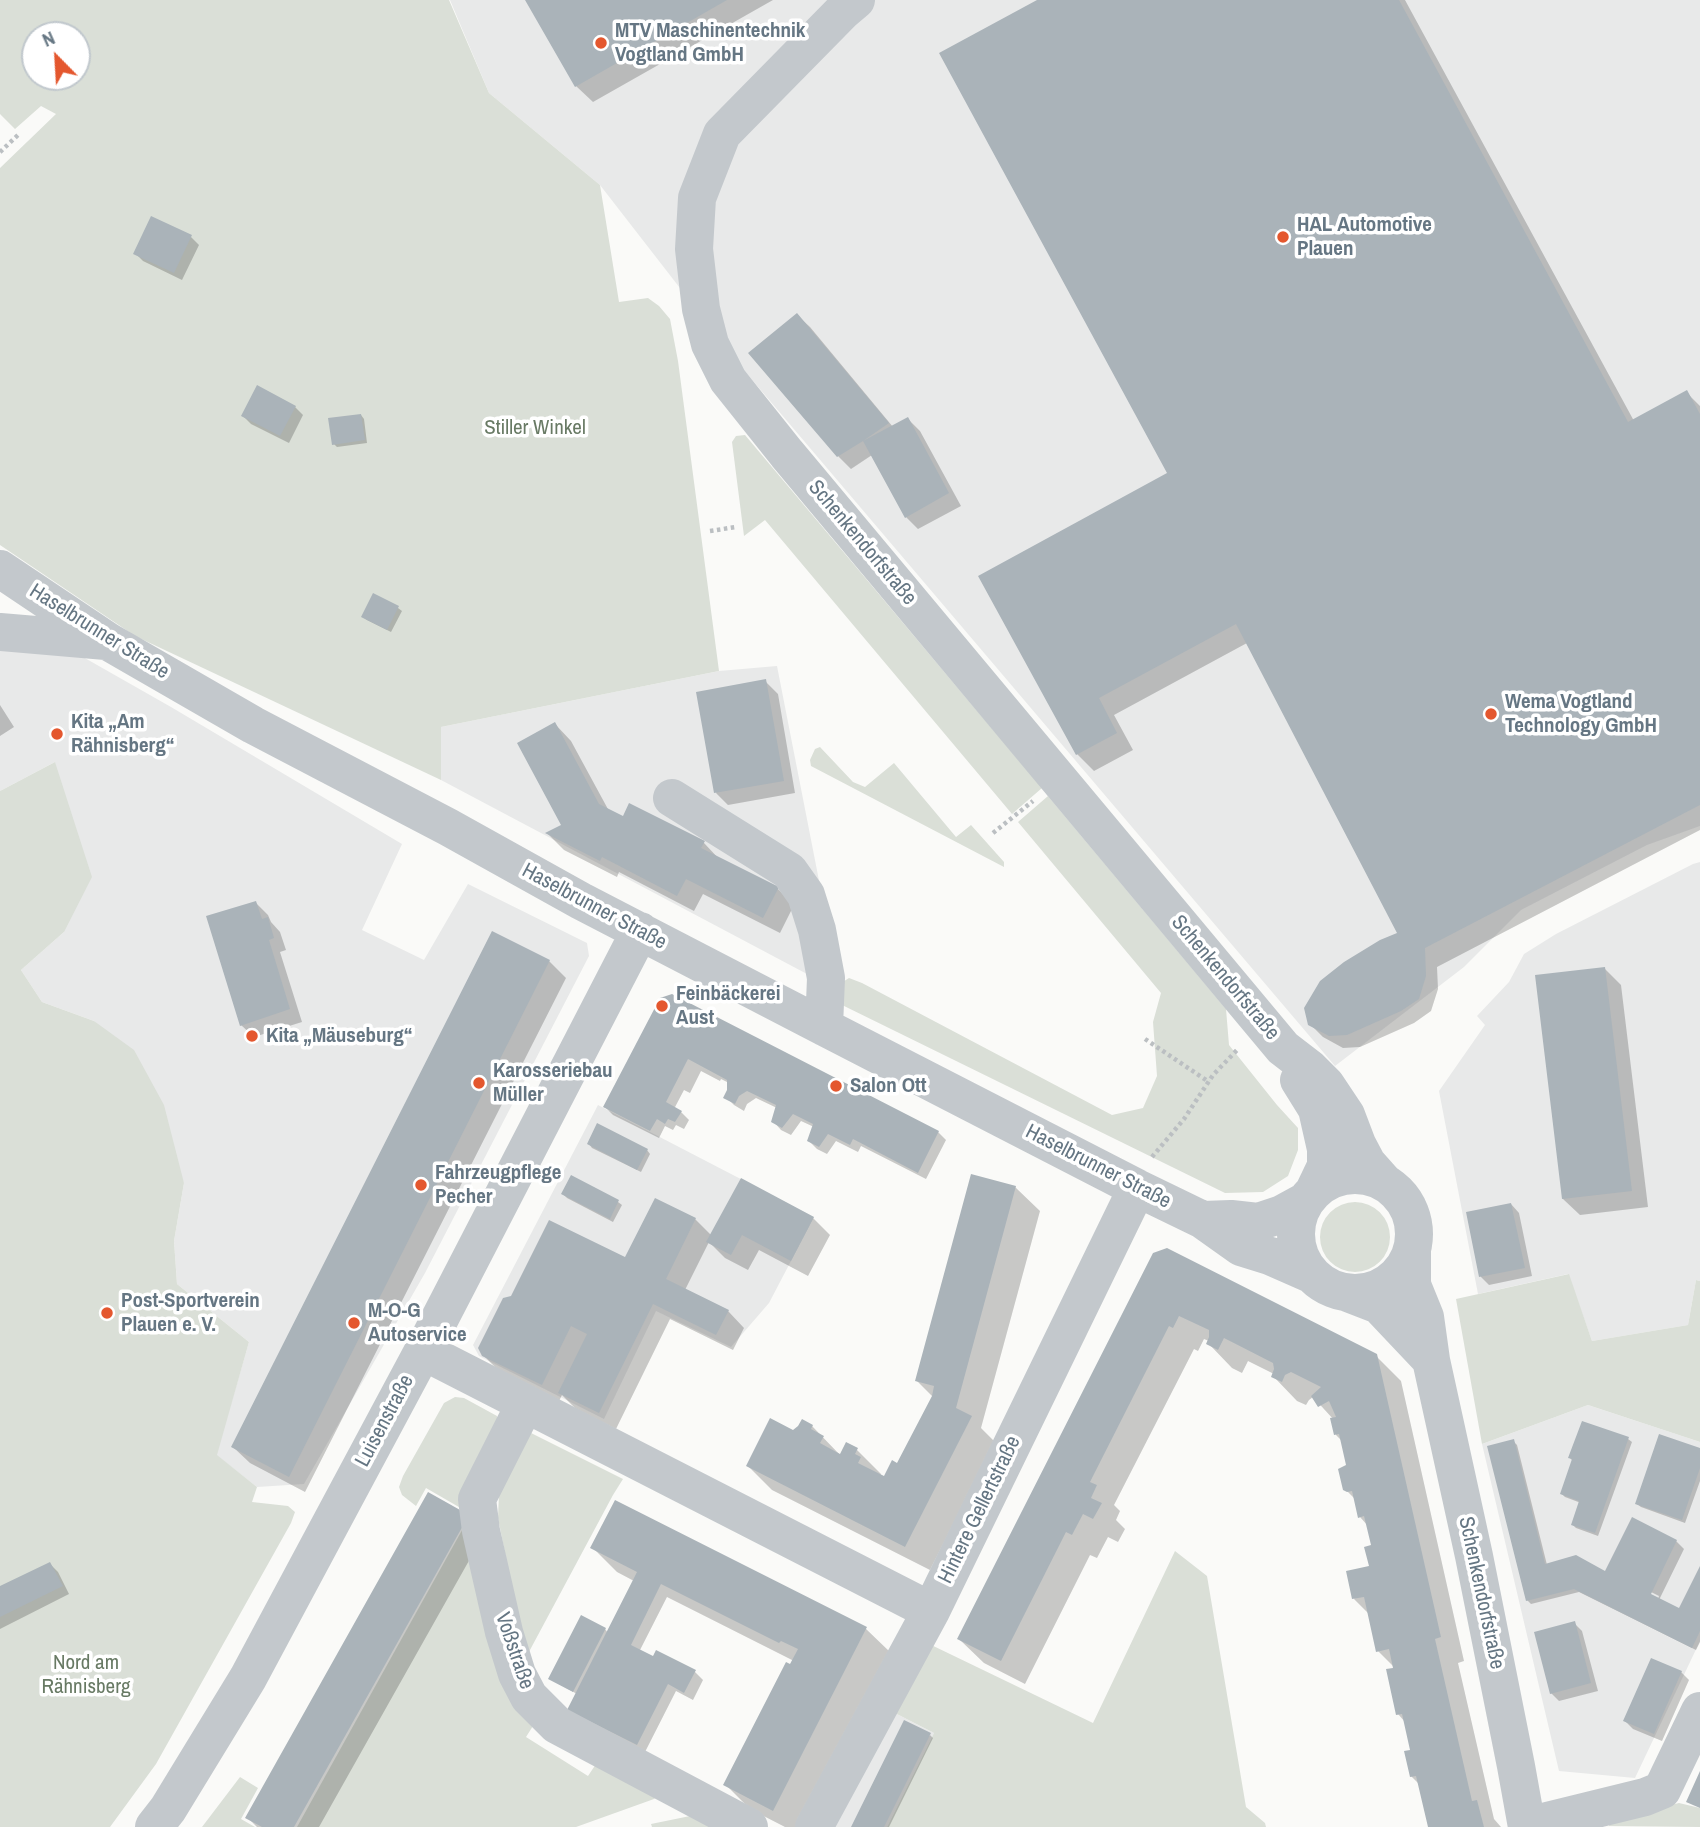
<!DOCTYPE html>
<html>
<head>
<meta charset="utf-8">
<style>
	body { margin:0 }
	#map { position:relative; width:1700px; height:1827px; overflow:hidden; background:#fafaf8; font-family:"Archivo Narrow",sans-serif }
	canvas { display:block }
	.north { position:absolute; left:21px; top:21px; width:70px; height:70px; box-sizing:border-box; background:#fff; border:2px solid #c1c8cd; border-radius:50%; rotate:336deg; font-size:19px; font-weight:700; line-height:28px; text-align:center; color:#657683 }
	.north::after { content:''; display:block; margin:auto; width:24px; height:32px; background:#e4572e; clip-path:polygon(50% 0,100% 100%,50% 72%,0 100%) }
</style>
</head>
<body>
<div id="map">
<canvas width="1700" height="1827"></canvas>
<div class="north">N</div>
</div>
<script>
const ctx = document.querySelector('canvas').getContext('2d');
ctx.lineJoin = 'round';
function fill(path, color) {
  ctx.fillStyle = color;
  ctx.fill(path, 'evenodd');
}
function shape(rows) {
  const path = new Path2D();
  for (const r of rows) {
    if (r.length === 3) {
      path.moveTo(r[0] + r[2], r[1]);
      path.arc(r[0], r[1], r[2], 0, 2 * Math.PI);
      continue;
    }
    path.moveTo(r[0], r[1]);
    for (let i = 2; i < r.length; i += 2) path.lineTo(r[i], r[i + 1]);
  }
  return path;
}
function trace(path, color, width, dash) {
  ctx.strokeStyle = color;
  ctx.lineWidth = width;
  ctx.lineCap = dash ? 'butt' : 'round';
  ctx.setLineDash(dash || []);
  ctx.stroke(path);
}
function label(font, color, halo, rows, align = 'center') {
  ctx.font = font + ' "Archivo Narrow",sans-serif';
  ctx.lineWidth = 7;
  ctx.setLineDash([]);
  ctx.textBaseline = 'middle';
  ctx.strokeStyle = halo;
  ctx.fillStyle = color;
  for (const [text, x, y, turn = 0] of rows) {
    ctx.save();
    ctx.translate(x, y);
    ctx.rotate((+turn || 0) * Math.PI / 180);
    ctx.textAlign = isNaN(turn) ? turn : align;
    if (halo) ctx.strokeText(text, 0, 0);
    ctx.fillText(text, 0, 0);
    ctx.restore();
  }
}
fill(shape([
	[450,0,1700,0,1700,826,1647,845,1521,910,1464,967,1335,1066,742,368,600,185,489,93],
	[0,638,76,653,171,707,402,844,362,930,424,960,468,884,587,943,589,956,425,1273,304,1484,257,1487,216,1455,249,1342,177,1284,174,1241,184,1183,94,1021,42,1002,21,970,64,932,55,762,0,791],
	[777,666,823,901,807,974,441,780,441,727,719,671],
	[1700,862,1700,1281,1696,1280,1688,1325,1592,1341,1568,1274,1478,1294,1439,1091,1485,1025,1477,1016,1509,982,1524,954,1556,934,1693,864],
	[598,1105,814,1217,769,1303,731,1347,656,1311,604,1419,479,1356,473,1345],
	[1588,1405,1700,1442,1700,1641,1635,1778,1559,1771,1482,1444],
	[889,1710,934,1733,887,1827,831,1827]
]), '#e8e9e9');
fill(shape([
	[0,0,449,0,489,93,600,185,619,302,648,298,659,306,670,319,678,361,719,671,441,727,441,780,135,636,0,545,0,168,56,114,41,106,15,129,0,114],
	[35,35,77,35,77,77,35,77],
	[745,435,1042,788,1012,814,765,520,744,536,732,442,736,436],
	[820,747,853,782,865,787,894,763,956,837,971,825,1004,862,1004,867,811,766,810,760,815,749],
	[55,762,92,877,64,932,21,970,42,1002,94,1021,134,1050,164,1105,184,1183,174,1241,177,1284,249,1342,217,1455,257,1487,252,1502,288,1506,295,1512,291,1523,156,1764,110,1827,0,1827,0,791],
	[1048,796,1226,1009,1229,1045,1277,1105,1298,1128,1298,1150,1288,1176,1263,1192,1225,1193,840,1004,838,985,849,978,862,983,1112,1115,1143,1108,1157,1076,1153,1022,1161,993,1018,822],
	[1355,1237,35],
	[1569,1274,1592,1341,1688,1325,1696,1280,1700,1281,1700,1442,1588,1405,1482,1444,1456,1299],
	[455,1397,464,1398,497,1416,497,1424,485,1453,538,1718,526,1737,588,1776,600,1758,657,1796,654,1799,576,1827,297,1827,471,1514,426,1488,416,1506,402,1495,399,1487,403,1476,444,1403],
	[523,1429,623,1479,613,1495,523,1663,497,1540,499,1494],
	[1175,1551,1207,1576,1246,1807,1265,1823,1266,1827,887,1827,934,1733,889,1710,923,1641,1093,1723],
	[240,1777,258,1788,241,1819,255,1827,202,1827],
	[1679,1803,1700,1808,1700,1827,1609,1826,1610,1820],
	[695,1815,724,1827,652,1827,651,1824]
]), '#dadfd7');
fill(shape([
	[527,0,773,0,593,102,576,86],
	[1040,0,1405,0,1634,421,1686,392,1700,406,1700,830,1437,967,1438,989,1431,1011,1414,1023,1360,1047,1343,1048,1323,1037,1310,1024,1399,934,1247,643,1114,715,1133,750,1094,771,1077,754,1169,474],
	[191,237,199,245,182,280,143,261,135,253],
	[797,315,810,327,893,427,908,419,920,431,961,506,918,529,906,517,872,455,851,469,838,456],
	[295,407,303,415,289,443,251,424,243,416],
	[361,415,364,419,367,443,337,447,334,444],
	[374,596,398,608,402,611,391,632,367,620,363,617],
	[765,681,778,694,795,793,728,805,716,793],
	[0,705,14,727,0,736],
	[555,724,571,741,609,811,624,818,704,843,720,860,778,889,794,905,780,933,703,894,694,911,619,872,617,877,564,850,548,834,563,825],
	[256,903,268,915,271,922,280,932,286,950,280,952,302,1022,254,1037,241,1025],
	[549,961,566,978,305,1492,250,1463,233,1447],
	[1605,969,1621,985,1648,1207,1580,1215,1563,1199],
	[661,999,938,1132,946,1140,926,1179,861,1146,858,1152,836,1141,827,1154,817,1149,809,1141,814,1127,801,1121,791,1135,781,1130,773,1121,777,1108,756,1098,747,1104,744,1111,734,1105,726,1097,729,1083,721,1079,720,1081,701,1071,690,1093,684,1090,674,1109,681,1112,689,1120,684,1129,676,1125,673,1130,665,1126,659,1138,613,1115,605,1107],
	[589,1144,647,1150,650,1154,641,1172,592,1148],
	[572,1177,618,1202,622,1205,613,1222,567,1198,563,1194],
	[1015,1187,1040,1211,981,1428,995,1442,930,1570,772,1490,748,1466,793,1432,812,1426,841,1456,857,1450,881,1474,880,1476,885,1479,898,1465,933,1397,917,1381],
	[1511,1204,1519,1213,1532,1276,1489,1285,1481,1277,1468,1213],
	[813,1218,830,1235,808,1276,759,1250,748,1270,725,1258,709,1242,685,1290,728,1311,744,1328,733,1350,670,1319,616,1429,576,1409,562,1395,559,1401,500,1372,483,1355,626,1260,695,1219,712,1236],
	[1154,1255,1376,1356,1401,1381,1464,1661,1458,1663,1494,1819,1501,1827,1429,1827,1420,1785,1411,1776,1412,1751,1405,1722,1398,1714,1396,1669,1378,1651,1369,1614,1354,1599,1371,1567,1373,1546,1368,1526,1360,1517,1356,1500,1345,1489,1348,1466,1342,1441,1336,1435,1334,1420,1313,1397,1309,1400,1306,1405,1297,1401,1273,1376,1274,1374,1248,1361,1242,1373,1232,1368,1208,1343,1209,1341,1204,1339,1198,1351,1194,1349,1114,1505,1120,1511,1116,1520,1125,1529,1118,1542,1108,1537,1097,1558,1090,1555,1025,1684,984,1663,959,1639],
	[1583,1423,1628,1439,1632,1442,1598,1536,1576,1528,1573,1525,1581,1503,1565,1497,1562,1494,1573,1461,1570,1458],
	[1513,1441,1517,1445,1547,1565,1606,1574,1633,1520,1676,1541,1684,1549,1659,1600,1680,1610,1700,1570,1700,1642,1696,1650,1579,1592,1531,1604,1527,1600],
	[1615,1574,1659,1596,1658,1599],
	[1700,1450,1700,1481,1685,1523,1641,1507,1637,1504],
	[468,1517,484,1534,319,1827,257,1827,247,1817],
	[593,1548,865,1628,890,1652,801,1827,785,1827,750,1809,726,1785,794,1661,667,1597,639,1652,695,1672,703,1680,693,1700,676,1691,645,1752,577,1718,577,1694,550,1679,605,1629,608,1633,634,1581,617,1572],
	[50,1564,58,1572,69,1594,0,1629,0,1588],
	[1574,1623,1582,1631,1598,1691,1559,1701,1551,1693],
	[1681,1672,1689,1680,1662,1741,1633,1729,1625,1721],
	[930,1735,933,1738,889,1827,853,1827]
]), '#0003');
fill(shape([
	[525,0,727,0,575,87],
	[1037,0,1399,0,1628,422,1687,390,1700,414,1700,805,1425,948,1426,976,1419,999,1401,1011,1347,1035,1329,1036,1308,1025,1304,1008,1320,981,1344,962,1380,940,1397,933,1236,624,1099,698,1117,733,1076,755,978,576,1167,473,939,53],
	[151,216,192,235,174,273,133,254],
	[797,313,889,423,863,441,908,417,949,493,905,518,863,441,837,457,748,353],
	[257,385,296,406,280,436,241,416],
	[361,414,365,440,332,445,328,418],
	[373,593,399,606,387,630,361,617],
	[766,679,784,781,714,793,696,692],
	[555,722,599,804,623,816,629,803,705,841,701,848,779,887,763,918,686,879,677,896,602,857,600,861,545,833,561,825,517,743],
	[256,901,262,919,268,917,274,938,269,940,290,1009,240,1026,206,916],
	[492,931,550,960,289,1477,231,1447],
	[1605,967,1632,1191,1562,1199,1535,975],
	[672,994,939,1131,918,1173,853,1139,850,1145,828,1134,819,1147,807,1141,813,1124,793,1114,782,1128,771,1122,776,1105,747,1091,739,1096,735,1104,723,1098,727,1090,727,1080,688,1059,666,1102,682,1111,675,1122,668,1119,665,1124,657,1119,650,1131,603,1107,660,998],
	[597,1123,648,1149,637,1170,587,1144],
	[971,1174,1016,1186,956,1408,972,1416,905,1547,746,1466,770,1418,793,1430,798,1426,802,1419,813,1425,811,1429,824,1436,820,1443,840,1454,846,1442,858,1448,855,1454,861,1457,858,1463,884,1476,892,1460,897,1463,932,1396,934,1386,915,1381],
	[571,1175,619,1200,610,1219,561,1194],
	[741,1178,814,1217,791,1261,742,1235,731,1255,706,1242],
	[655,1198,696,1218,666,1279,729,1310,716,1335,653,1304,599,1413,558,1393,587,1334,571,1326,542,1385,482,1356,478,1348,503,1298,511,1296,549,1220,625,1257],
	[1511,1203,1525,1268,1479,1277,1466,1212],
	[1167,1248,1377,1354,1441,1637,1435,1639,1472,1801,1477,1800,1484,1827,1428,1827,1416,1776,1410,1777,1404,1751,1410,1750,1402,1714,1396,1715,1386,1669,1393,1668,1389,1649,1376,1652,1364,1597,1352,1599,1346,1571,1369,1566,1364,1547,1371,1545,1364,1516,1358,1518,1352,1491,1347,1492,1343,1490,1338,1469,1346,1465,1339,1434,1334,1435,1330,1418,1336,1417,1329,1401,1318,1407,1311,1396,1321,1387,1291,1372,1285,1375,1282,1382,1271,1377,1274,1369,1273,1363,1224,1338,1218,1350,1206,1344,1209,1337,1209,1330,1179,1316,1173,1328,1169,1326,1090,1482,1097,1485,1091,1498,1102,1503,1093,1519,1083,1514,1072,1535,1066,1532,1001,1661,957,1639,1153,1253],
	[1582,1421,1629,1437,1595,1533,1571,1525,1579,1501,1560,1494,1572,1459,1568,1458],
	[1659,1434,1700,1448,1700,1468,1682,1520,1635,1504],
	[1514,1439,1545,1564,1576,1555,1605,1571,1632,1517,1677,1540,1651,1594,1679,1608,1700,1566,1700,1631,1692,1648,1574,1589,1526,1601,1487,1446],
	[428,1492,469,1515,294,1827,262,1827,245,1818],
	[615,1500,867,1627,773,1811,723,1785,786,1662,790,1664,798,1649,781,1641,779,1643,661,1584,631,1645,653,1656,656,1650,696,1670,684,1693,668,1684,637,1745,567,1710,637,1572,590,1548],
	[50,1562,63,1586,0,1617,0,1586],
	[581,1615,606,1628,573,1692,548,1679],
	[1575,1621,1591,1683,1550,1694,1534,1632],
	[1651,1658,1682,1671,1654,1734,1623,1721],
	[904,1720,931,1733,884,1827,851,1827],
	[1700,1771,1700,1808,1686,1802]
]), '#aab3b9');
trace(shape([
	[0,152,18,135],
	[710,531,736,527],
	[993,833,1033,801],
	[1145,1039,1209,1082],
	[1152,1157,1184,1119,1213,1075,1238,1049]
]), '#bbbfc2', 4.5, [3.5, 3.5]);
trace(shape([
	[856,0,843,11,722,134,697,198,694,249,701,309,710,344,728,380,787,454,1283,1048,1309,1068,1326,1085,1346,1115,1357,1144,1367,1163,1383,1181],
	[0,569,109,642,253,725,448,827,581,901,824,1027,1137,1188,1203,1220,1241,1247,1270,1256,1311,1274],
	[0,632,106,641],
	[672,798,789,871,806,895,817,930,826,978,824,1027],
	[1299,1080,1317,1109,1326,1149,1326,1166,1315,1189],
	[1355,1234,59],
	[1203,1220,1231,1219,1258,1222,1282,1214,1304,1202],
	[1412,1251,1412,1285,1425,1317,1431,1360,1474,1556,1516,1766,1527,1827],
	[1348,1293,1379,1305,1431,1360],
	[423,1351,931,1611],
	[525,1404,477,1499,481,1531,504,1632,517,1674,529,1697,557,1725,749,1827],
	[1527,1826,1645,1797,1662,1790,1700,1711],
	[154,1827,168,1809,248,1678,423,1351,640,931],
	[814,1827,931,1611,1137,1188]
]), '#c3c8cc', 38);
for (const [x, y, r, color] of [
	[601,43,7,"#e4572e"],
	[1283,237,7,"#e4572e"],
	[1491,714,7,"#e4572e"],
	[57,734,7,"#e4572e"],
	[662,1006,7,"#e4572e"],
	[252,1036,7,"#e4572e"],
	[479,1083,7,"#e4572e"],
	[836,1086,7,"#e4572e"],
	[421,1185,7,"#e4572e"],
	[107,1313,7,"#e4572e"],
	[354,1323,7,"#e4572e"]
]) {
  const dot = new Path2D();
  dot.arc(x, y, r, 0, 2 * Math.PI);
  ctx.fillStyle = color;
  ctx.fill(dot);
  trace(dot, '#fff', 2.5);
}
label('bold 21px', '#657683', '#fff', [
	["MTV Maschinentechnik",615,31],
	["Vogtland GmbH",615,55],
	["HAL Automotive",1297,225],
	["Plauen",1297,249],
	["Wema Vogtland",1505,702],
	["Technology GmbH",1505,726],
	["Kita „Am",71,722],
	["Rähnisberg“",71,746],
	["Feinbäckerei",676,994],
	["Aust",676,1018],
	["Kita „Mäuseburg“",266,1036],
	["Karosseriebau",493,1071],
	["Müller",493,1095],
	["Salon Ott",850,1086],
	["Fahrzeugpflege",435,1173],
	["Pecher",435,1197],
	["Post-Sportverein",121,1301],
	["Plauen e. V.",121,1325],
	["M-O-G",368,1311],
	["Autoservice",368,1335]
], 'left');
label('21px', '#687a64', '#fff', [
	["Stiller Winkel",535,428],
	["Nord am",86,1663],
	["Rähnisberg",86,1687]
]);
label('21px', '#657683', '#fff', [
	["Schenkendorfstraße",862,543,50],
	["Haselbrunner Straße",99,632,32],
	["Haselbrunner Straße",594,907,28],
	["Schenkendorfstraße",1225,978,50],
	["Haselbrunner Straße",1098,1167,27],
	["Luisenstraße",385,1421,-62],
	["Hintere Gellertstraße",980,1510,-64],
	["Schenkendorfstraße",1481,1593,78],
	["Voßstraße",514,1651,71]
]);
</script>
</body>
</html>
